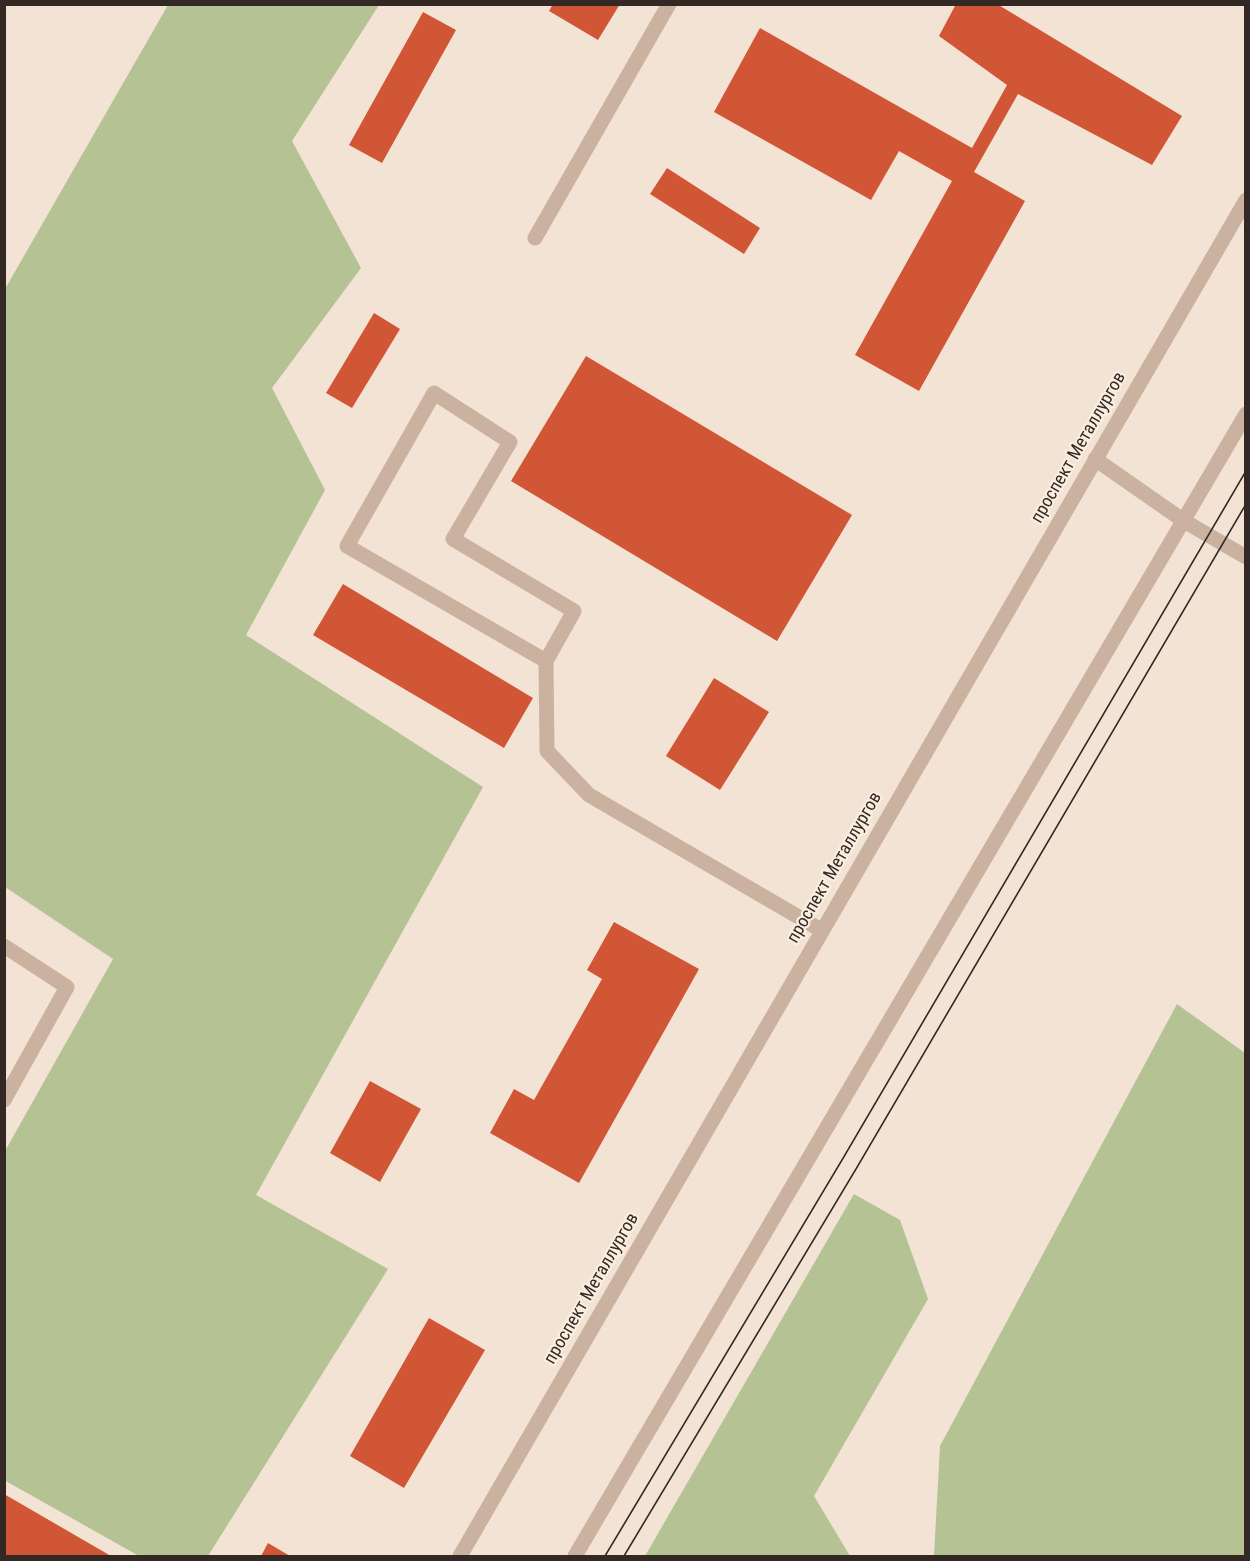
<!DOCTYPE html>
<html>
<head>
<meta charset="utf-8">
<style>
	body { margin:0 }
	#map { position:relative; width:1250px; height:1561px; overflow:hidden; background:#f2e3d4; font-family:"Roboto Condensed",sans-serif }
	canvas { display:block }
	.frame { position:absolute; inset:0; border:6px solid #342824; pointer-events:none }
</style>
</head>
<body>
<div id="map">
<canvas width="1250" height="1561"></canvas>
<div class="frame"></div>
</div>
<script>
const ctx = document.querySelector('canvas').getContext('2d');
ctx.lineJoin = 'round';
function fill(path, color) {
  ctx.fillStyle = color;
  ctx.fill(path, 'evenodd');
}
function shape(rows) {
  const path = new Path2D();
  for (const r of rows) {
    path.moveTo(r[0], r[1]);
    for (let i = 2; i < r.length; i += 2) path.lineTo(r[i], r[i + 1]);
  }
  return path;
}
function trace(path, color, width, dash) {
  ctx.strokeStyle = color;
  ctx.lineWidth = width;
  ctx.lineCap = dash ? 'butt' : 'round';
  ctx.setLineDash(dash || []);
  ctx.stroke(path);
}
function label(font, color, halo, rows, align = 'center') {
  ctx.font = font + ' "Roboto Condensed",sans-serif';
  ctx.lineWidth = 4.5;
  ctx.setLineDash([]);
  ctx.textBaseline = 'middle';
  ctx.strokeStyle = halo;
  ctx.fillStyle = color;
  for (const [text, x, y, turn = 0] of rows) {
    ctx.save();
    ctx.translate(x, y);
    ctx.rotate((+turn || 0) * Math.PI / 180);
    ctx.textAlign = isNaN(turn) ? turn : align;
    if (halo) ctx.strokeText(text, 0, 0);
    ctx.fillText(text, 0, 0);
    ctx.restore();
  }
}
fill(shape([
	[168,5,379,5,292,141,361,268,272,388,325,490,246,635,483,787,256,1195,388,1269,208,1556,139,1556,4,1480,5,1151,113,959,5,887,5,289],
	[1177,1004,1245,1053,1245,1556,934,1556,940,1446],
	[854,1194,900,1220,928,1299,814,1496,850,1556,645,1556]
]), '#b4c294');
fill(shape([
	[553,4,620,4,598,40,549,11],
	[956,4,997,4,1182,116,1152,165,1018,94,974,172,1025,201,919,391,855,355,952,181,899,151,871,200,714,112,760,28,972,148,1007,85,939,36],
	[423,12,456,30,382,163,349,145],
	[667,168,760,228,744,254,650,194],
	[374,313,400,329,352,408,326,393],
	[586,356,852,515,777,641,511,481],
	[343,584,533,698,504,748,313,635],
	[714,678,769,712,720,790,666,756],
	[614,922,699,969,579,1183,490,1133,514,1089,534,1100,602,979,587,970],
	[370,1081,421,1109,380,1182,330,1153],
	[429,1318,485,1350,404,1488,350,1456],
	[4,1494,111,1556,4,1556],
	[268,1543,290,1556,261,1556]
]), '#d05635');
trace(shape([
	[535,238,669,4],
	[1184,521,1246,557],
	[546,661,574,611,453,539,510,442,434,393,347,546,546,661,547,751,589,795,821,930],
	[4,946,67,987,4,1100]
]), '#cbb2a0', 15);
trace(shape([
	[1095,459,1184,521],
	[460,1556,1246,200],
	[575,1556,1246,414]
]), '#cbb2a0', 15);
trace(shape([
	[605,1556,842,1160,1246,471],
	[624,1556,856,1169,1246,504]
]), '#342824', 1.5);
label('18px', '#342824', '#faeee0', [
	["проспект Металлургов",1079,448,-60],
	["проспект Металлургов",835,868,-60],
	["проспект Металлургов",592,1289,-60]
]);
</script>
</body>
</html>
